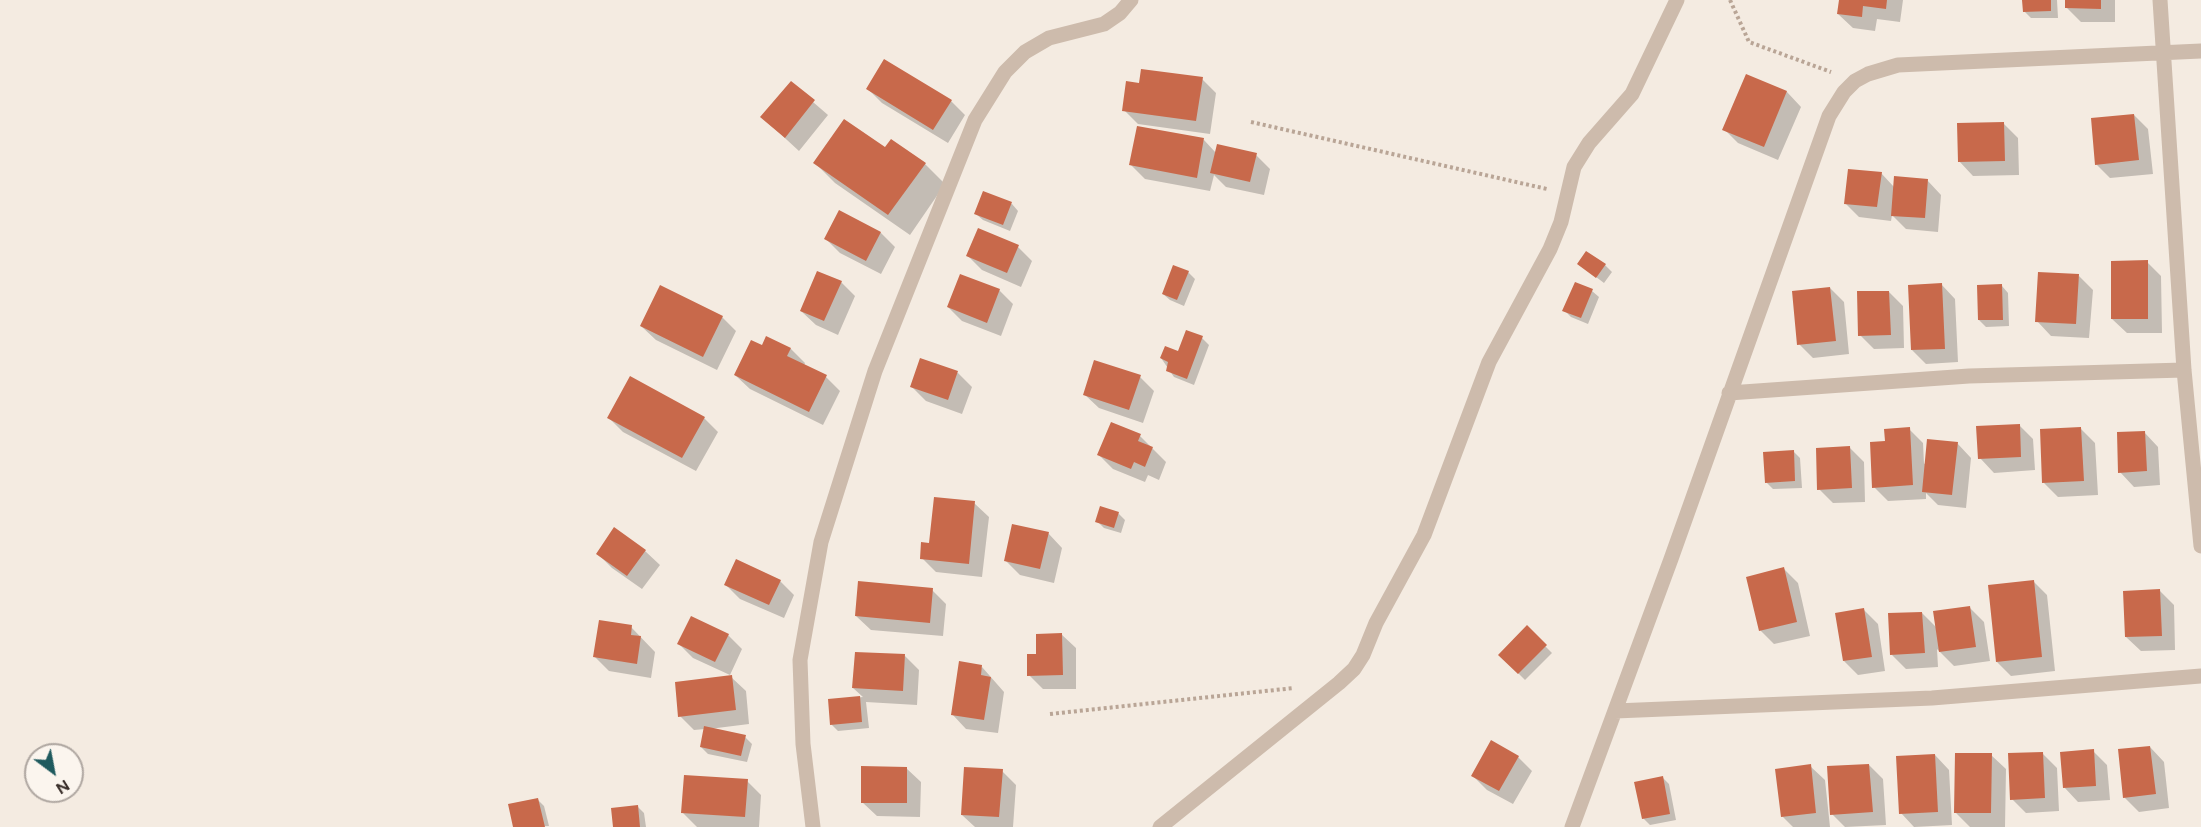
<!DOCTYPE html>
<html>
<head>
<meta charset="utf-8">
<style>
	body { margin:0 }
	#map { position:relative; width:2201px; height:827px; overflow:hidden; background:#f4ebe1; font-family:Figtree,sans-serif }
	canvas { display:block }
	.north { position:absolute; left:24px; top:743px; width:60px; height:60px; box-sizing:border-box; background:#fbf5ee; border:2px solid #aea6a0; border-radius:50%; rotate:148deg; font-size:16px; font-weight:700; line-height:24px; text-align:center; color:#3b302b }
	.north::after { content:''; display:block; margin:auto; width:21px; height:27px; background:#1f5a5e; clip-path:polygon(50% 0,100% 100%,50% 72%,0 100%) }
</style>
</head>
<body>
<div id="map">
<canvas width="2201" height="827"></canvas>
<div class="north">N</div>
</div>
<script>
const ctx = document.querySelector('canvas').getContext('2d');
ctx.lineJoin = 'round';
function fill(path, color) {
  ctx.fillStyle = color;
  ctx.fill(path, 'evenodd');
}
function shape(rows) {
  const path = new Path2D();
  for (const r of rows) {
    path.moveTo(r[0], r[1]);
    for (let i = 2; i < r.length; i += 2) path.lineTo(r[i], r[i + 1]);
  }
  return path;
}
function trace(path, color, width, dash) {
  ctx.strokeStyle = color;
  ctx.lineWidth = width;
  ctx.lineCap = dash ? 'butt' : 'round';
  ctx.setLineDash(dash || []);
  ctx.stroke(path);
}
fill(shape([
	[1840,0,1903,0,1900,22,1877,19,1875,31,1853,28,1838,14],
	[2024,0,2057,0,2058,18,2031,18,2024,11],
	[2067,0,2115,0,2115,22,2081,22,2067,8],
	[1746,76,1787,92,1801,107,1778,160,1738,143,1724,129],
	[1202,79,1216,93,1210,134,1138,124,1124,110,1140,84],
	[791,83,828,115,799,151,762,117],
	[868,89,951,101,965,115,948,143,882,103],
	[2134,115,2148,129,2153,174,2110,178,2096,164],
	[2004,124,2018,138,2019,175,1973,176,1959,161],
	[1204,140,1216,153,1256,155,1270,169,1264,195,1226,187,1214,175,1210,191,1145,179,1131,165],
	[885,149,925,164,945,184,910,235,835,183,815,163],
	[1881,173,1894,187,1927,180,1941,195,1938,232,1906,229,1892,215,1891,221,1859,217,1845,203],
	[984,193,1012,204,1018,211,1010,231,983,220,976,214],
	[840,212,881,233,895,247,881,274,840,253,826,239],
	[1018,247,1032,261,1021,287,982,270,968,256],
	[2147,262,2161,276,2162,333,2127,333,2112,319],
	[1579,264,1605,265,1612,272,1604,283],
	[1188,272,1195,279,1184,306,1170,300,1163,294],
	[2079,276,2093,290,2089,338,2051,336,2037,321],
	[841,282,855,296,838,335,816,325,801,311],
	[1941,284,1955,299,1958,362,1926,364,1912,350],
	[2002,286,2008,293,2009,326,1986,327,1979,320],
	[1830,288,1844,302,1849,354,1813,358,1799,344],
	[999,290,1013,304,1001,336,962,321,948,307],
	[1592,291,1599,297,1588,324,1571,317,1564,310],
	[1889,292,1903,306,1904,348,1874,349,1860,335],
	[722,317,736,331,717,370,656,340,641,326],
	[767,338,791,349,805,363,804,366,826,377,840,391,823,425,750,389,735,375,762,347],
	[1202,338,1209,345,1194,385,1174,377,1161,358,1179,353],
	[921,360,958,373,972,387,962,414,926,401,911,386],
	[1140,377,1154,391,1143,423,1099,408,1084,394],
	[609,418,704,418,718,432,696,471,623,432],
	[1112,424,1140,436,1166,462,1159,480,1148,475,1145,482,1113,469,1099,455],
	[2019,425,2033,439,2035,470,1994,473,1980,458],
	[1909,429,1923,443,1924,464,1957,443,1971,458,1966,508,1938,505,1926,493,1926,499,1888,501,1874,487,1886,443],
	[2081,429,2095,443,2098,495,2058,497,2044,483],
	[2144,432,2158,447,2160,485,2134,487,2120,472],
	[1850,448,1864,462,1865,502,1833,503,1819,489],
	[1793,451,1800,458,1802,488,1773,489,1766,482],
	[974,503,989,517,982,577,936,572,922,558,931,545],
	[1118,513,1125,520,1121,533,1104,528,1097,521],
	[615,530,645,551,660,565,642,589,612,568,598,554],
	[1048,533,1062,548,1054,583,1020,575,1005,560],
	[1784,569,1798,583,1810,636,1774,644,1760,630],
	[780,581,794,595,784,618,740,599,726,585],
	[2033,581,2047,595,2055,671,2011,676,1997,662],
	[932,590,946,604,943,636,871,630,856,616],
	[2160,591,2174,605,2175,650,2141,651,2126,637],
	[1970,608,1984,622,1990,661,1954,666,1937,649,1938,667,1906,669,1892,655,1922,613,1937,628],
	[1864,610,1878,624,1885,671,1858,675,1844,661],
	[631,627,655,652,651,678,609,671,595,657],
	[1527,628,1552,653,1525,680,1500,655],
	[1061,634,1076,648,1076,689,1043,689,1029,675],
	[728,635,742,649,730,675,693,658,679,644],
	[905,656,919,670,917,705,866,702,869,728,838,731,831,724,829,700,863,697,853,688],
	[982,667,1004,692,998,733,966,729,952,714],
	[731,677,746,691,749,724,709,729,745,737,752,744,747,762,708,754,701,747,705,729,694,730,680,716],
	[2150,747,2164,762,2169,808,2139,812,2124,797],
	[2093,751,2107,765,2110,800,2078,802,2064,787],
	[2043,754,2057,768,2059,811,2026,813,2012,799],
	[1935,755,1949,770,1952,825,1914,827,1901,813],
	[1991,755,2006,769,2005,827,1970,827,1956,813],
	[1518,757,1532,771,1513,804,1487,790,1473,776],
	[1869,765,1883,779,1886,825,1845,827,1832,814],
	[1810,766,1825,780,1830,827,1793,827,1782,816],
	[906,768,921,782,920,817,877,816,862,802],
	[1002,771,1016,785,1013,827,975,827,962,815],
	[1662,777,1669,784,1676,820,1650,825,1643,818],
	[747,781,761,795,759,827,697,827,683,813],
	[537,799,544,806,549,826,515,827],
	[638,807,644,813,646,827,615,827]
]), '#0003');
fill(shape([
	[1839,0,1887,0,1886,9,1863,6,1862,17,1837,14],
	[2022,0,2051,0,2051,11,2023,12],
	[2065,0,2101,0,2101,9,2065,8],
	[884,59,952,100,933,130,866,89],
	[1141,69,1203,77,1196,121,1122,111,1126,81,1139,83],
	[1746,74,1787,91,1764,147,1722,130],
	[791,81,815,100,785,138,760,117],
	[2134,114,2139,160,2095,165,2091,118],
	[844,119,885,147,891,139,926,163,888,215,813,163],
	[2004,122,2005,161,1958,162,1957,123],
	[1137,126,1204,138,1197,178,1129,165],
	[1217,144,1257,153,1250,182,1210,173],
	[1848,169,1882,172,1877,207,1844,204],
	[1894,176,1928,179,1925,218,1891,216],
	[983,191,1012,202,1003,225,974,214],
	[839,210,881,232,866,261,824,239],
	[978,228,1019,245,1007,273,966,256],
	[1586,251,1606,264,1596,278,1577,264],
	[2148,260,2148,319,2111,319,2111,261],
	[1173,265,1189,271,1177,300,1162,294],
	[817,271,842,281,824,321,800,311],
	[2038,272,2079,274,2076,324,2035,322],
	[960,274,1000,289,987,323,947,307],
	[1575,282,1593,289,1581,318,1562,311],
	[1942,283,1945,349,1911,350,1908,285],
	[2002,284,2003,320,1978,320,1977,285],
	[660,285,723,316,703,357,640,326],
	[1830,287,1836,341,1797,345,1792,291],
	[1857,291,1889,291,1891,335,1858,336],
	[1186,330,1203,336,1187,379,1166,371,1168,362,1160,358,1165,346,1178,351],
	[766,336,791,348,787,356,827,375,809,412,734,375,751,340,762,345],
	[920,358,958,371,948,400,910,387],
	[1094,360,1141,375,1129,410,1083,395],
	[630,376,705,417,682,458,607,418],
	[1111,422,1141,434,1138,441,1153,447,1145,467,1134,462,1131,469,1097,455],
	[2020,424,2021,457,1978,459,1976,426],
	[1910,427,1913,485,1872,488,1870,442,1885,441,1884,429],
	[2081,427,2084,481,2042,483,2040,429],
	[2145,431,2147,471,2118,473,2117,432],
	[1927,439,1958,442,1952,495,1922,492],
	[1850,446,1852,488,1817,490,1816,448],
	[1794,450,1795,481,1765,483,1763,452],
	[934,497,975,501,969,564,920,559,921,542,929,543],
	[1100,506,1119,512,1114,528,1095,522],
	[1012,524,1049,532,1040,569,1004,561],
	[614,527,646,550,627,576,596,554],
	[736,559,781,580,769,605,724,585],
	[1784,567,1797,622,1759,631,1746,577],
	[2034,580,2042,657,1996,662,1988,585],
	[858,581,933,588,930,623,855,616],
	[2160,589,2162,636,2125,637,2123,591],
	[1970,606,1976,647,1939,652,1933,611],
	[1864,608,1872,657,1843,661,1835,613],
	[1922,612,1925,653,1890,655,1888,613],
	[691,616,729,634,715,662,677,644],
	[599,620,632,625,631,635,641,636,637,664,593,657],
	[1527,625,1547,645,1518,674,1498,655],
	[1062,633,1063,675,1027,676,1027,654,1036,654,1036,634],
	[855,652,905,654,903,691,852,688],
	[959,661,982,665,981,675,991,677,984,720,951,715],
	[732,675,736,710,678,717,675,682],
	[860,696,862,722,830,725,828,699],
	[704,726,746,735,741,756,700,747],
	[1491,740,1519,756,1499,791,1471,776],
	[2150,746,2156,794,2123,798,2118,749],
	[2094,749,2096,786,2063,788,2060,752],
	[2043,752,2045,798,2010,800,2008,753],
	[1955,753,1992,753,1991,813,1954,813],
	[1935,754,1938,812,1899,814,1896,756],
	[1811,764,1816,813,1781,817,1775,769],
	[1869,764,1873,812,1830,815,1827,766],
	[861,766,907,767,907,803,861,803],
	[964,767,1003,769,999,817,961,815],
	[684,775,748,779,745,817,681,813],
	[1663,776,1670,814,1642,819,1634,782],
	[538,798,545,827,513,827,508,804],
	[638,805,640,827,613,827,611,808]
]), '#c8694b');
trace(shape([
	[1730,0,1749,42,1831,72],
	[1251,122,1547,189],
	[1050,714,1294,688]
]), '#b9a596', 4, [3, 3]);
trace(shape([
	[2160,0,2184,370,2201,546],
	[1729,393,1969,376,2184,370],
	[1615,711,1932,698,2201,676],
	[813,827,803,744,800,660,821,542,875,371,975,120,1005,72,1025,52,1049,38,1104,24,1120,13,1131,0],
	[1160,827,1339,683,1354,669,1363,655,1376,623,1424,535,1489,362,1550,249,1561,222,1574,167,1589,143,1632,94,1677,0],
	[1572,827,1671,559,1829,116,1844,92,1855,81,1868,74,1898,65,2201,51]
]), '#cdbbac', 15);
</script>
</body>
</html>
